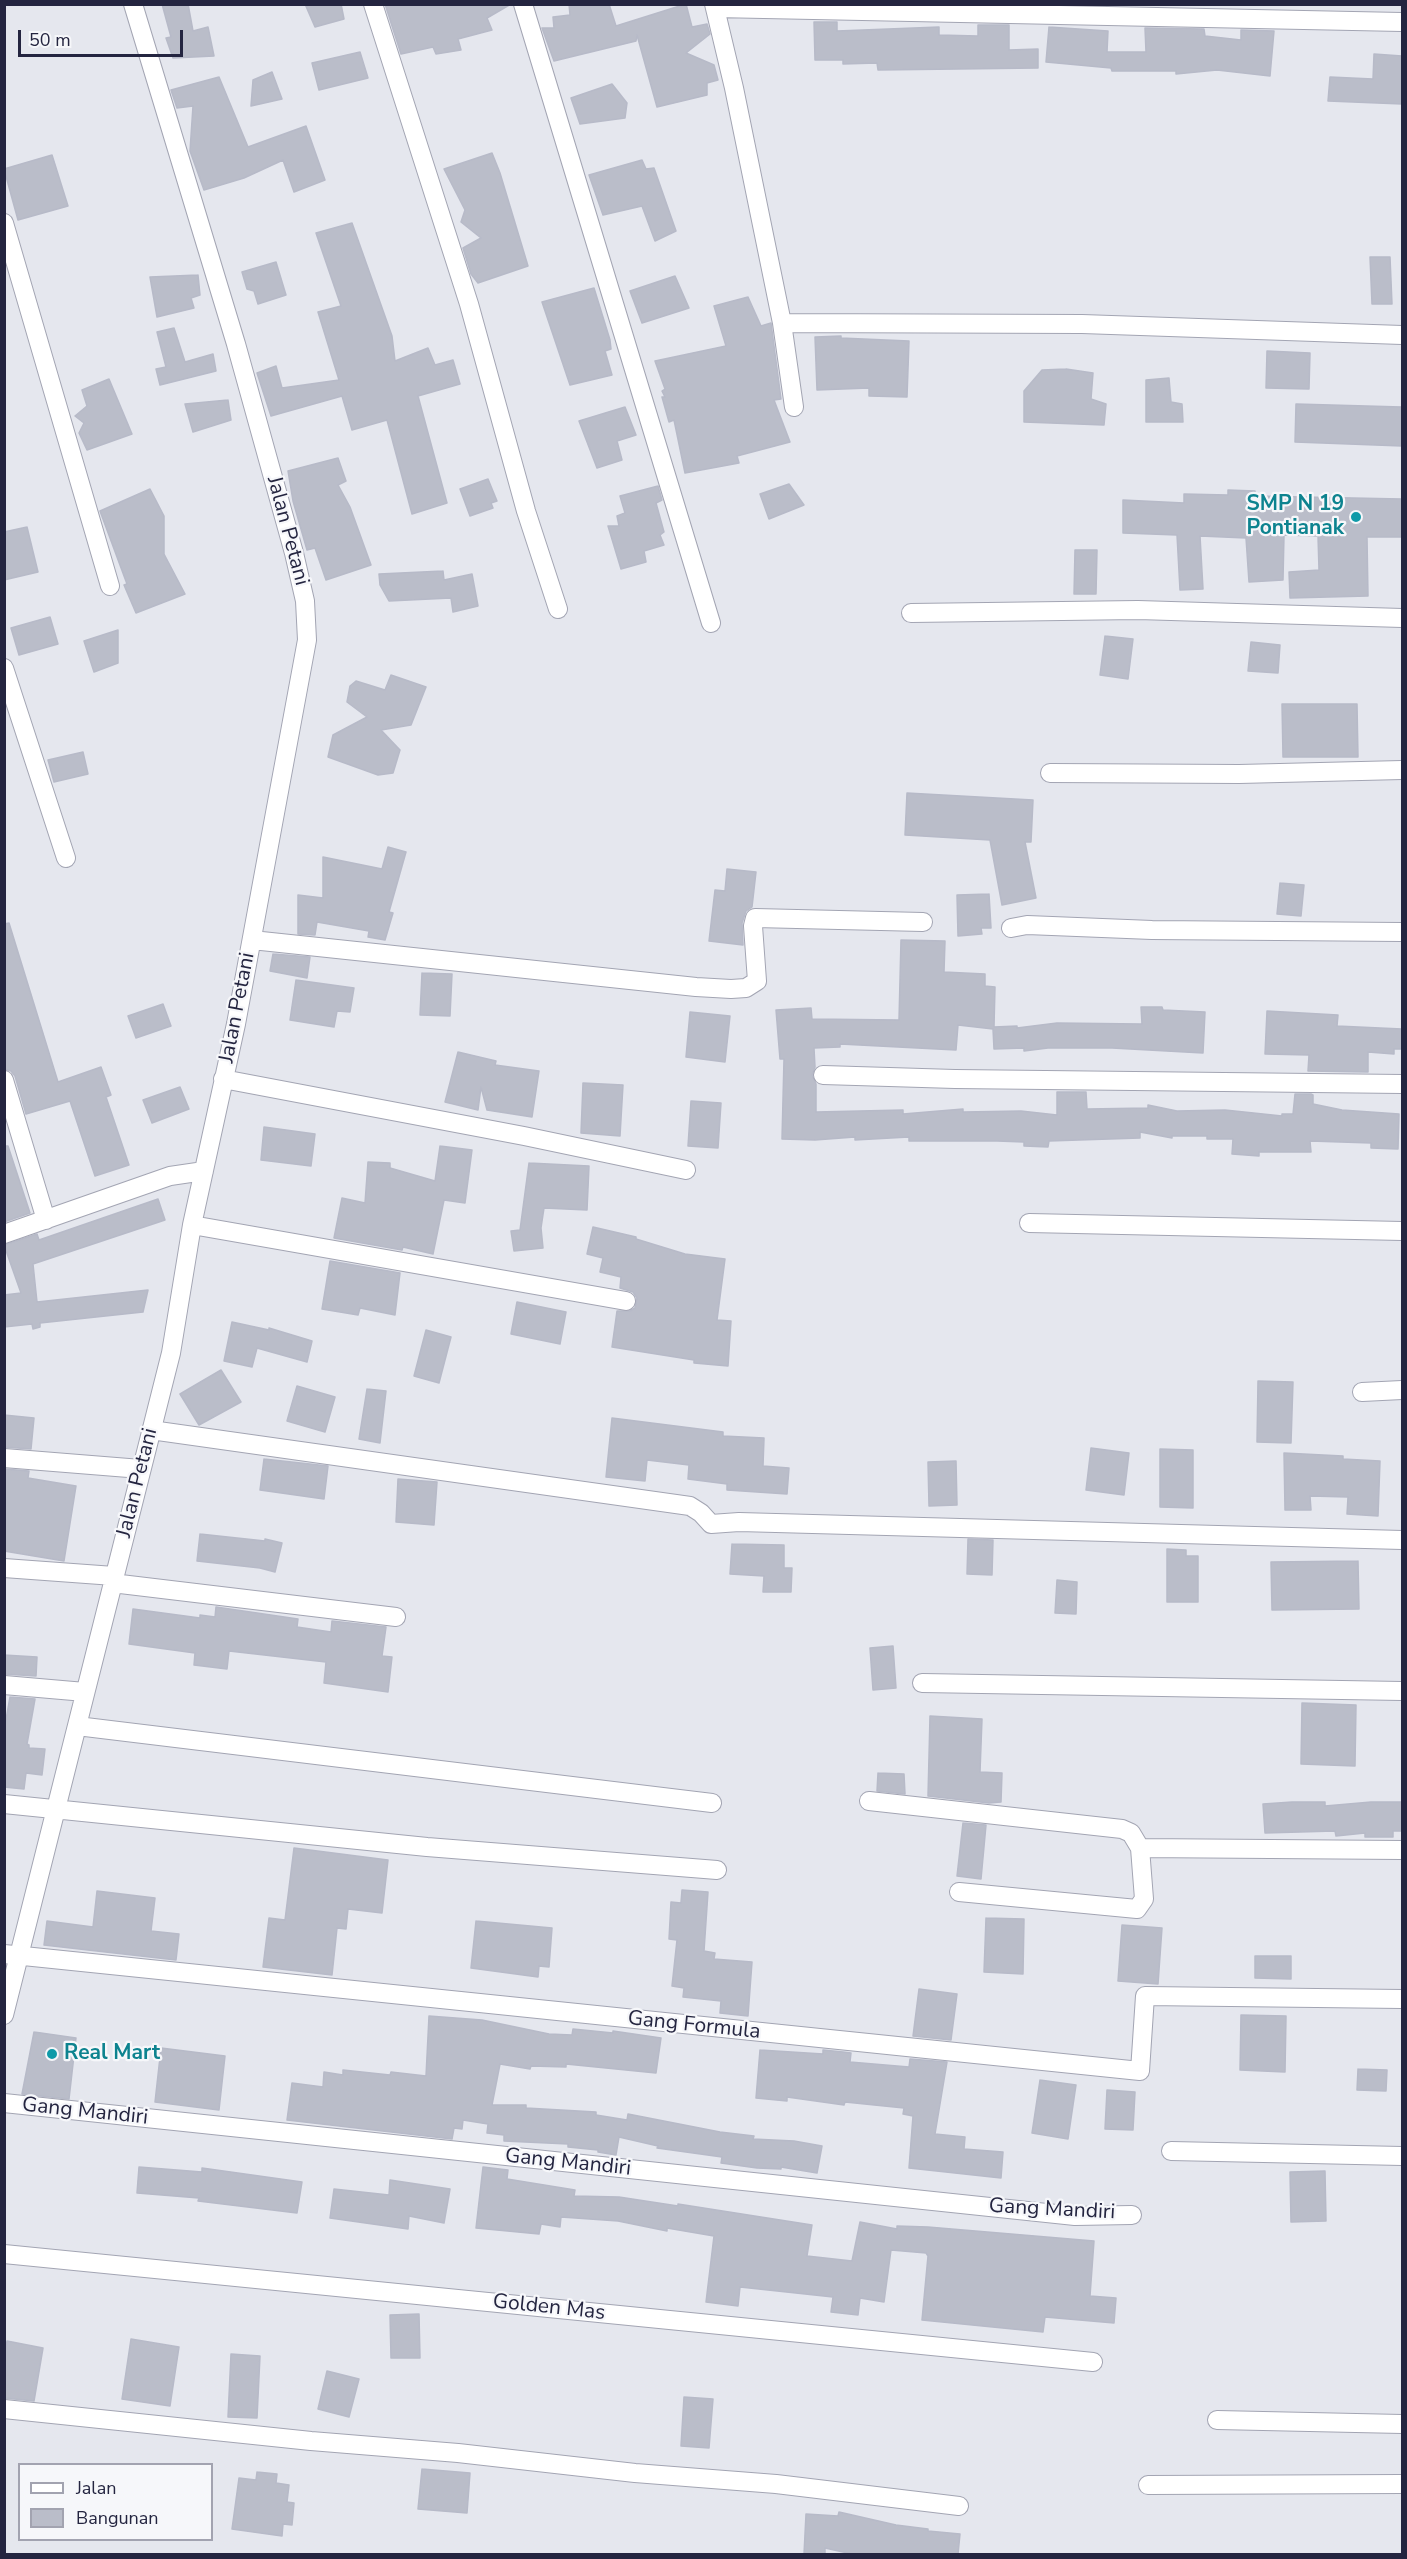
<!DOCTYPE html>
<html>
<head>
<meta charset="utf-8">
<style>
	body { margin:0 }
	#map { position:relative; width:1407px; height:2559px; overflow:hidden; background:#e5e7ee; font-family:"Nunito Sans",sans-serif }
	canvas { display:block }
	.frame { position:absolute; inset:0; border:6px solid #242540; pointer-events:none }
	.legend { position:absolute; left:18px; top:2463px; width:195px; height:78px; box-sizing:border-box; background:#f6f7fa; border:2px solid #a2a3b0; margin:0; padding:8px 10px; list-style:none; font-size:18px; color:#242540 }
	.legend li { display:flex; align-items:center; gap:12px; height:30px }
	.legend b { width:30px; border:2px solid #a2a3b0 }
	.scale { position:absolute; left:18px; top:30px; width:165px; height:27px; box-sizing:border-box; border:3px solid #242540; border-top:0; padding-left:8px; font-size:18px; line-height:21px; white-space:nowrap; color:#242540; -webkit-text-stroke:4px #f6f7fa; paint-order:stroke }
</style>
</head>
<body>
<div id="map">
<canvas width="1407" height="2559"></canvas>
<div class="frame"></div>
<ul class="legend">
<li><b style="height:8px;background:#fff"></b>Jalan</li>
<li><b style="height:16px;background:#babdc9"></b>Bangunan</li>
</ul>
<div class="scale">50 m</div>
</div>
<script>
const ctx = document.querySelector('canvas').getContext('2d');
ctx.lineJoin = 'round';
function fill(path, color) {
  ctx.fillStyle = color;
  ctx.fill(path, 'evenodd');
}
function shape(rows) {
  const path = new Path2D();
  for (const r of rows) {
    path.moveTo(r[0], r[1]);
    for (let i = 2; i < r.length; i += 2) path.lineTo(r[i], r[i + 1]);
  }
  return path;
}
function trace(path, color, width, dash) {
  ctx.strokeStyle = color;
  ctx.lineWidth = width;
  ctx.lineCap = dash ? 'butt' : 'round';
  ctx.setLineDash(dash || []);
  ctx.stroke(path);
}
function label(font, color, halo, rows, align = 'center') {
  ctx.font = font + ' "Nunito Sans",sans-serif';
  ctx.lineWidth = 4.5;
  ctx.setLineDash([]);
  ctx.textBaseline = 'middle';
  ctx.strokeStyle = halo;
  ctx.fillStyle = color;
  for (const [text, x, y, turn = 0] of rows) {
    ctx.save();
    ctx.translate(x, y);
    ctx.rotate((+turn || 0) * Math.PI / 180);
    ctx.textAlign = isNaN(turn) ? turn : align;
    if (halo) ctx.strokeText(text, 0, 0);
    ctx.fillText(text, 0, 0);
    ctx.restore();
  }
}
const building = shape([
	[162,4,188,4,193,31,208,27,214,56,173,58,166,38,171,37,162,4],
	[305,4,341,4,344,19,315,27,305,4],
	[385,4,511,4,487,18,492,30,458,39,461,50,436,54,433,47,401,54,385,4],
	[569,4,609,4,616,26,686,4,692,27,707,24,710,34,686,53,714,65,718,80,707,83,707,95,657,107,637,35,636,41,554,61,542,28,554,28,553,17,570,15,569,4],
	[814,22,837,22,837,31,939,27,939,35,978,36,978,25,1009,25,1009,50,1038,49,1038,68,878,70,877,63,843,64,843,60,815,60,814,22],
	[1049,27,1108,31,1107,52,1146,52,1145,28,1204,29,1205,36,1241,40,1241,30,1274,31,1270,76,1217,70,1176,74,1176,71,1112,71,1111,68,1046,62,1049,27],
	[360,52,368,78,319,90,312,63,360,52],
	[1374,54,1402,56,1402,104,1328,101,1330,77,1373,79,1374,54],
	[272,72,282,99,251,106,253,80,272,72],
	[219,77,248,147,306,126,325,180,294,192,283,160,244,178,204,190,190,151,193,106,177,108,171,90,219,77],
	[612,84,627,103,625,118,580,124,571,98,612,84],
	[492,153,500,173,528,266,478,283,471,274,463,248,481,238,461,222,465,210,444,169,492,153],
	[52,155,68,206,18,220,4,169,52,155],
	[642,160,646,169,654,168,676,231,655,241,642,206,603,215,589,175,642,160],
	[352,223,392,336,395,361,428,348,435,365,453,360,460,384,418,396,447,503,412,514,387,420,352,430,342,396,271,416,257,373,276,366,282,388,339,380,318,312,341,306,316,233,352,223],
	[1370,257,1390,257,1392,304,1372,304,1370,257],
	[276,262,286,295,258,304,254,291,247,289,242,272,276,262],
	[198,275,200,295,191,298,194,308,157,317,150,277,198,275],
	[675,276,689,308,642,323,630,291,675,276],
	[594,288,610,340,611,349,605,351,612,375,570,385,542,302,594,288],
	[748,297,761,326,771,323,781,399,774,400,790,442,737,456,739,463,685,473,674,420,669,422,662,397,665,397,662,391,665,389,655,361,726,346,714,306,748,297],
	[174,328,185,362,213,354,216,371,160,385,156,369,166,367,157,332,174,328],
	[841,336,841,338,909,341,907,397,869,396,869,388,817,390,815,337,841,336],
	[1267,351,1310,353,1309,389,1266,388,1267,351],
	[1066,369,1093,373,1091,399,1106,404,1104,425,1024,422,1024,391,1042,370,1066,369],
	[1169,378,1171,402,1182,404,1183,422,1146,422,1146,380,1169,378],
	[109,379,132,434,87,450,79,433,84,423,75,416,87,406,82,390,109,379],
	[228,400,231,420,193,432,185,404,228,400],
	[1296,404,1402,407,1402,446,1295,442,1296,404],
	[625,407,636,435,617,441,622,460,597,468,579,421,625,407],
	[338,458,346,481,338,485,350,507,371,565,326,580,315,548,307,550,293,501,288,471,338,458],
	[488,479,497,501,491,503,493,508,470,516,460,489,488,479],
	[789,484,804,505,769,519,760,494,789,484],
	[658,486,662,500,656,503,664,532,660,535,664,545,644,551,646,562,621,569,608,526,619,526,617,516,625,513,620,496,658,486],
	[150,489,164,516,164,554,185,594,136,613,124,585,127,584,100,511,150,489],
	[1228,490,1255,491,1255,496,1402,499,1402,537,1367,537,1368,596,1290,598,1289,572,1319,570,1318,536,1284,535,1283,580,1249,582,1246,538,1200,536,1203,589,1180,590,1177,535,1123,533,1123,500,1184,503,1184,494,1228,495,1228,490],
	[27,527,38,572,4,580,4,532,27,527],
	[1075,550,1097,550,1096,594,1074,594,1075,550],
	[443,571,444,580,472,574,478,606,453,612,451,598,389,601,380,585,379,574,443,571],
	[50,617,58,644,19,655,11,628,50,617],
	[118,630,118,663,94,672,84,641,118,630],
	[1105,636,1133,639,1128,679,1100,675,1105,636],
	[1251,642,1280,645,1278,673,1248,671,1251,642],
	[391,675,426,687,411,725,381,730,400,750,393,773,378,775,328,757,333,735,367,717,347,702,350,686,356,681,385,690,391,675],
	[1282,704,1357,704,1358,757,1283,757,1282,704],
	[83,752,88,774,54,782,48,760,83,752],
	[907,793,1033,800,1031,842,1025,842,1036,898,1002,905,990,840,905,835,907,793],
	[388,847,406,852,389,912,393,913,385,940,368,937,369,931,317,922,315,935,298,934,298,895,323,898,323,857,382,869,388,847],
	[727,869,756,872,752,907,746,911,742,923,743,945,709,941,715,890,725,891,727,869],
	[1280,883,1304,885,1301,916,1277,914,1280,883],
	[989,894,991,928,981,928,982,934,958,936,957,895,989,894],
	[9,923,58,1082,101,1067,111,1095,106,1097,129,1165,95,1176,70,1101,26,1114,15,1076,11,1071,4,1069,4,924,9,923],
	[901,940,945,941,944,972,985,974,985,986,995,987,994,1027,1017,1026,1017,1028,1057,1023,1142,1024,1141,1007,1162,1007,1163,1010,1205,1012,1203,1053,1112,1048,1048,1048,1024,1051,1024,1048,994,1049,993,1029,958,1025,956,1050,840,1044,840,1047,814,1048,815,1067,812,1075,816,1084,816,1112,903,1110,903,1114,963,1109,963,1112,1021,1111,1057,1115,1057,1092,1086,1092,1087,1109,1148,1108,1148,1105,1177,1111,1225,1110,1282,1116,1282,1114,1293,1114,1295,1094,1311,1094,1313,1095,1313,1104,1342,1110,1399,1114,1398,1149,1371,1148,1371,1143,1310,1141,1311,1152,1259,1152,1259,1156,1232,1154,1233,1139,1207,1139,1207,1136,1172,1136,1172,1138,1140,1132,1140,1138,1049,1141,1048,1147,1024,1146,1024,1142,997,1141,909,1141,909,1137,855,1140,855,1137,815,1140,782,1139,784,1059,780,1059,776,1010,811,1008,812,1019,899,1020,901,940],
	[273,954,310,957,307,978,270,971,273,954],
	[422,973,452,974,450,1016,420,1015,422,973],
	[296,980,354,988,350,1012,337,1011,334,1027,290,1020,296,980],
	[163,1004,171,1026,136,1038,128,1016,163,1004],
	[1267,1011,1338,1015,1337,1026,1402,1029,1402,1049,1394,1049,1394,1054,1368,1052,1368,1072,1308,1071,1309,1055,1265,1054,1267,1011],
	[690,1012,730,1016,725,1062,686,1057,690,1012],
	[458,1052,496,1061,495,1065,539,1071,532,1117,487,1110,481,1087,478,1110,445,1102,458,1052],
	[583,1083,623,1085,620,1136,581,1133,583,1083],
	[180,1087,189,1109,152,1123,143,1100,180,1087],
	[691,1101,721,1103,718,1148,688,1146,691,1101],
	[264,1127,315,1134,311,1166,261,1160,264,1127],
	[4,1146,8,1146,30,1213,4,1222,4,1146],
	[440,1146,472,1150,465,1203,444,1200,433,1254,403,1247,402,1250,334,1238,342,1198,365,1203,368,1162,390,1163,390,1168,435,1181,440,1146],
	[529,1163,589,1166,587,1210,544,1208,541,1228,543,1248,514,1251,511,1231,520,1230,529,1163],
	[158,1199,165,1220,33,1264,37,1302,148,1290,143,1312,40,1323,40,1327,33,1329,32,1324,4,1327,4,1295,21,1293,4,1245,37,1234,39,1240,158,1199],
	[593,1227,636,1237,636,1239,685,1254,725,1259,717,1320,731,1321,728,1366,694,1363,694,1360,612,1347,617,1311,630,1311,635,1308,637,1298,633,1292,620,1288,621,1277,600,1272,603,1258,587,1254,593,1227],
	[330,1261,400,1273,395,1315,360,1308,358,1315,322,1309,330,1261],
	[517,1302,566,1312,560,1344,511,1334,517,1302],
	[232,1322,269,1330,269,1328,312,1341,307,1362,257,1348,252,1367,224,1361,232,1322],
	[426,1330,451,1337,439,1383,414,1376,426,1330],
	[221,1370,241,1402,199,1425,180,1394,221,1370],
	[1258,1381,1293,1382,1291,1443,1257,1442,1258,1381],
	[297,1386,335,1397,325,1432,287,1421,297,1386],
	[367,1389,386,1391,380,1443,359,1439,367,1389],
	[4,1415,34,1418,31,1449,4,1447,4,1415],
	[612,1418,723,1432,723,1436,764,1438,763,1466,789,1468,787,1494,727,1490,727,1484,688,1479,689,1465,647,1460,645,1481,606,1477,612,1418],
	[1091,1448,1129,1453,1124,1495,1086,1490,1091,1448],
	[1160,1449,1193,1450,1193,1508,1160,1507,1160,1449],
	[1284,1453,1343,1456,1343,1459,1380,1461,1378,1516,1347,1514,1348,1497,1310,1496,1311,1510,1285,1510,1284,1453],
	[264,1459,328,1466,324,1499,260,1490,264,1459],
	[956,1461,957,1505,929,1506,928,1462,956,1461],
	[4,1469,29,1471,28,1478,76,1486,64,1561,4,1551,4,1469],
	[398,1479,437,1482,434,1525,396,1522,398,1479],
	[200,1534,265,1541,265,1539,282,1543,275,1572,260,1568,197,1561,200,1534],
	[968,1539,993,1540,992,1575,967,1574,968,1539],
	[732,1544,784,1545,784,1568,792,1568,791,1592,763,1592,764,1576,730,1574,732,1544],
	[1167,1549,1186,1550,1186,1556,1198,1556,1198,1602,1167,1602,1167,1549],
	[1358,1561,1359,1609,1272,1610,1271,1562,1358,1561],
	[1057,1580,1077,1582,1076,1614,1055,1613,1057,1580],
	[216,1607,298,1619,297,1627,331,1632,332,1621,386,1627,382,1656,392,1657,388,1692,324,1683,326,1662,229,1651,227,1669,194,1665,195,1653,129,1644,133,1609,200,1618,200,1615,215,1617,216,1607],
	[893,1646,896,1688,873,1690,870,1648,893,1646],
	[4,1655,37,1657,36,1676,4,1674,4,1655],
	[10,1697,35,1699,27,1744,29,1745,29,1748,45,1749,42,1775,26,1773,24,1789,4,1787,4,1731,10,1697],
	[1302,1703,1356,1705,1355,1766,1301,1764,1302,1703],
	[930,1716,982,1719,980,1772,1002,1773,1001,1802,989,1803,928,1796,930,1716],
	[878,1773,904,1774,905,1794,877,1791,878,1773],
	[1292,1802,1325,1802,1325,1806,1371,1802,1402,1802,1402,1831,1393,1831,1393,1837,1365,1837,1365,1833,1336,1836,1335,1831,1265,1833,1263,1804,1292,1802],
	[963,1823,986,1825,981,1879,957,1876,963,1823],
	[294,1848,388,1860,382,1913,348,1909,346,1929,337,1928,332,1975,263,1967,269,1918,285,1920,294,1848],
	[682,1890,708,1892,704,1951,715,1953,714,1959,752,1962,748,2016,720,2013,721,2001,683,1997,684,1988,672,1986,677,1940,669,1939,671,1902,681,1903,682,1890],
	[97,1891,155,1898,151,1931,179,1934,176,1960,44,1945,47,1921,93,1927,97,1891],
	[986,1918,1024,1919,1023,1974,984,1972,986,1918],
	[476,1921,552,1928,549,1967,539,1966,538,1977,471,1968,476,1921],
	[1122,1925,1162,1928,1158,1984,1118,1981,1122,1925],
	[1255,1956,1291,1956,1291,1979,1255,1978,1255,1956],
	[919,1989,957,1994,951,2040,913,2036,919,1989],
	[1241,2015,1286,2016,1285,2072,1240,2070,1241,2015],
	[429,2016,482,2020,549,2034,572,2035,573,2029,613,2033,613,2031,661,2038,656,2073,566,2064,566,2067,531,2066,530,2069,500,2064,492,2105,526,2105,526,2108,596,2112,596,2115,627,2120,628,2114,720,2132,754,2136,753,2139,794,2141,822,2146,817,2173,781,2167,781,2169,757,2168,721,2163,722,2157,657,2148,658,2146,619,2137,616,2155,598,2152,598,2150,568,2147,568,2144,504,2141,504,2135,487,2133,488,2124,463,2120,462,2129,454,2128,452,2139,287,2120,292,2083,323,2087,324,2072,343,2075,343,2070,390,2075,391,2072,426,2076,429,2016],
	[34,2032,76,2038,69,2099,22,2094,34,2032],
	[161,2048,225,2056,219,2110,155,2102,161,2048],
	[760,2050,823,2054,823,2050,843,2052,851,2053,850,2062,909,2067,910,2059,947,2062,935,2134,965,2137,964,2149,1003,2152,1001,2178,909,2168,913,2116,903,2114,904,2108,845,2102,844,2105,787,2097,787,2101,756,2098,760,2050],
	[1358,2069,1387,2070,1386,2091,1357,2090,1358,2069],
	[1040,2080,1076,2085,1068,2139,1032,2133,1040,2080],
	[1107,2090,1135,2092,1133,2130,1105,2129,1107,2090],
	[139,2167,202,2172,202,2168,302,2182,297,2213,198,2201,199,2198,137,2193,139,2167],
	[483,2167,508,2170,507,2179,575,2190,574,2196,619,2197,678,2206,678,2204,812,2225,807,2256,852,2261,860,2222,897,2229,897,2226,928,2227,1094,2241,1090,2296,1116,2298,1114,2323,1045,2317,1043,2332,922,2320,928,2256,926,2253,891,2250,884,2302,860,2298,858,2315,831,2312,833,2297,740,2287,738,2306,706,2302,714,2236,667,2228,667,2231,618,2221,561,2217,560,2227,541,2224,539,2234,476,2228,483,2167],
	[1325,2171,1326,2221,1291,2222,1290,2172,1325,2171],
	[390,2180,450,2189,444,2223,409,2216,408,2229,330,2218,334,2189,389,2195,390,2180],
	[419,2314,420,2358,391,2358,390,2315,419,2314],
	[131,2339,179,2347,170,2406,122,2399,131,2339],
	[7,2341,43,2348,34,2401,4,2398,4,2358,7,2341],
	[231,2354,260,2356,257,2418,228,2417,231,2354],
	[327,2371,359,2379,349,2417,318,2409,327,2371],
	[684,2397,713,2399,709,2448,681,2446,684,2397],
	[422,2469,470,2473,467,2513,418,2509,422,2469],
	[257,2472,277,2474,276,2483,289,2485,287,2502,294,2503,292,2525,283,2524,282,2536,232,2529,239,2478,256,2480,257,2472],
	[839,2512,896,2525,928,2529,928,2531,960,2534,958,2554,852,2554,825,2548,825,2554,804,2554,806,2514,838,2516,839,2512]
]);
fill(building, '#babdc9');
trace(building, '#b7bac8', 1.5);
const street = shape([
	[373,4,469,304,526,511,558,609],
	[523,4,711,623],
	[714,4,734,88,782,323,794,407],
	[715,8,1402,22],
	[4,223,110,586],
	[782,323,1082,324,1402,335],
	[911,613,1138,610,1402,618],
	[4,668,66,858],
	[1050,773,1239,774,1402,770],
	[1011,928,1027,925,1152,930,1402,932],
	[252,940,696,987,731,989,746,988,757,981,753,926,755,918,923,922],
	[823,1075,955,1079,1402,1084],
	[223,1079,524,1136,686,1170],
	[4,1080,46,1220],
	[1029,1223,1402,1231],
	[192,1225,626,1301],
	[4,1234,170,1176,204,1171],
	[1362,1392,1402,1390],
	[151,1430,690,1506,701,1513,711,1524,739,1522,1402,1540],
	[4,1458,141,1469],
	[4,1568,114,1576],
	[112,1583,396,1617],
	[922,1683,1402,1691],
	[4,1685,85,1692],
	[77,1726,712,1803],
	[869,1801,1122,1829,1131,1833,1140,1848,1144,1899,1137,1909,959,1892],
	[4,1804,427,1847,717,1870],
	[1140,1848,1402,1850],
	[4,1954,1140,2071,1145,1996,1402,1999],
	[4,2015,171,1353,192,1225,236,1024,307,640,305,601,294,553,236,344,133,4],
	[4,2103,1075,2216,1132,2215],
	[1171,2151,1402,2156],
	[4,2254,1093,2362],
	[4,2409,311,2441,458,2453,635,2473,776,2484,959,2506],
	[1217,2420,1402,2424],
	[1148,2485,1402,2484]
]);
trace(street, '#a3a5b3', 20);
trace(street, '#fff', 18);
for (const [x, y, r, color] of [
	[1356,517,6,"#0f9aa8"],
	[52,2054,6,"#0f9aa8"]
]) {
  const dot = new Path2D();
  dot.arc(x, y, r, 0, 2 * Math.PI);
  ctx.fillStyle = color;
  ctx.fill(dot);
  trace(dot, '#f6f7fa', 2);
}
label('bold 21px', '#0d838f', '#f6f7fa', [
	["SMP N 19",1344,505],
	["Pontianak",1344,529],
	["Real Mart",64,2054,"left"]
], 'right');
label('21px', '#242540', '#f6f7fa', [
	["Jalan Petani",287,531,75],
	["Jalan Petani",238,1008,-79],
	["Jalan Petani",138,1483,-76],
	["Gang Formula",694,2026,6],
	["Gang Mandiri",85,2112,6],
	["Gang Mandiri",568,2163,6],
	["Gang Mandiri",1052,2210,3],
	["Golden Mas",549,2308,6]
]);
</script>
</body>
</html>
